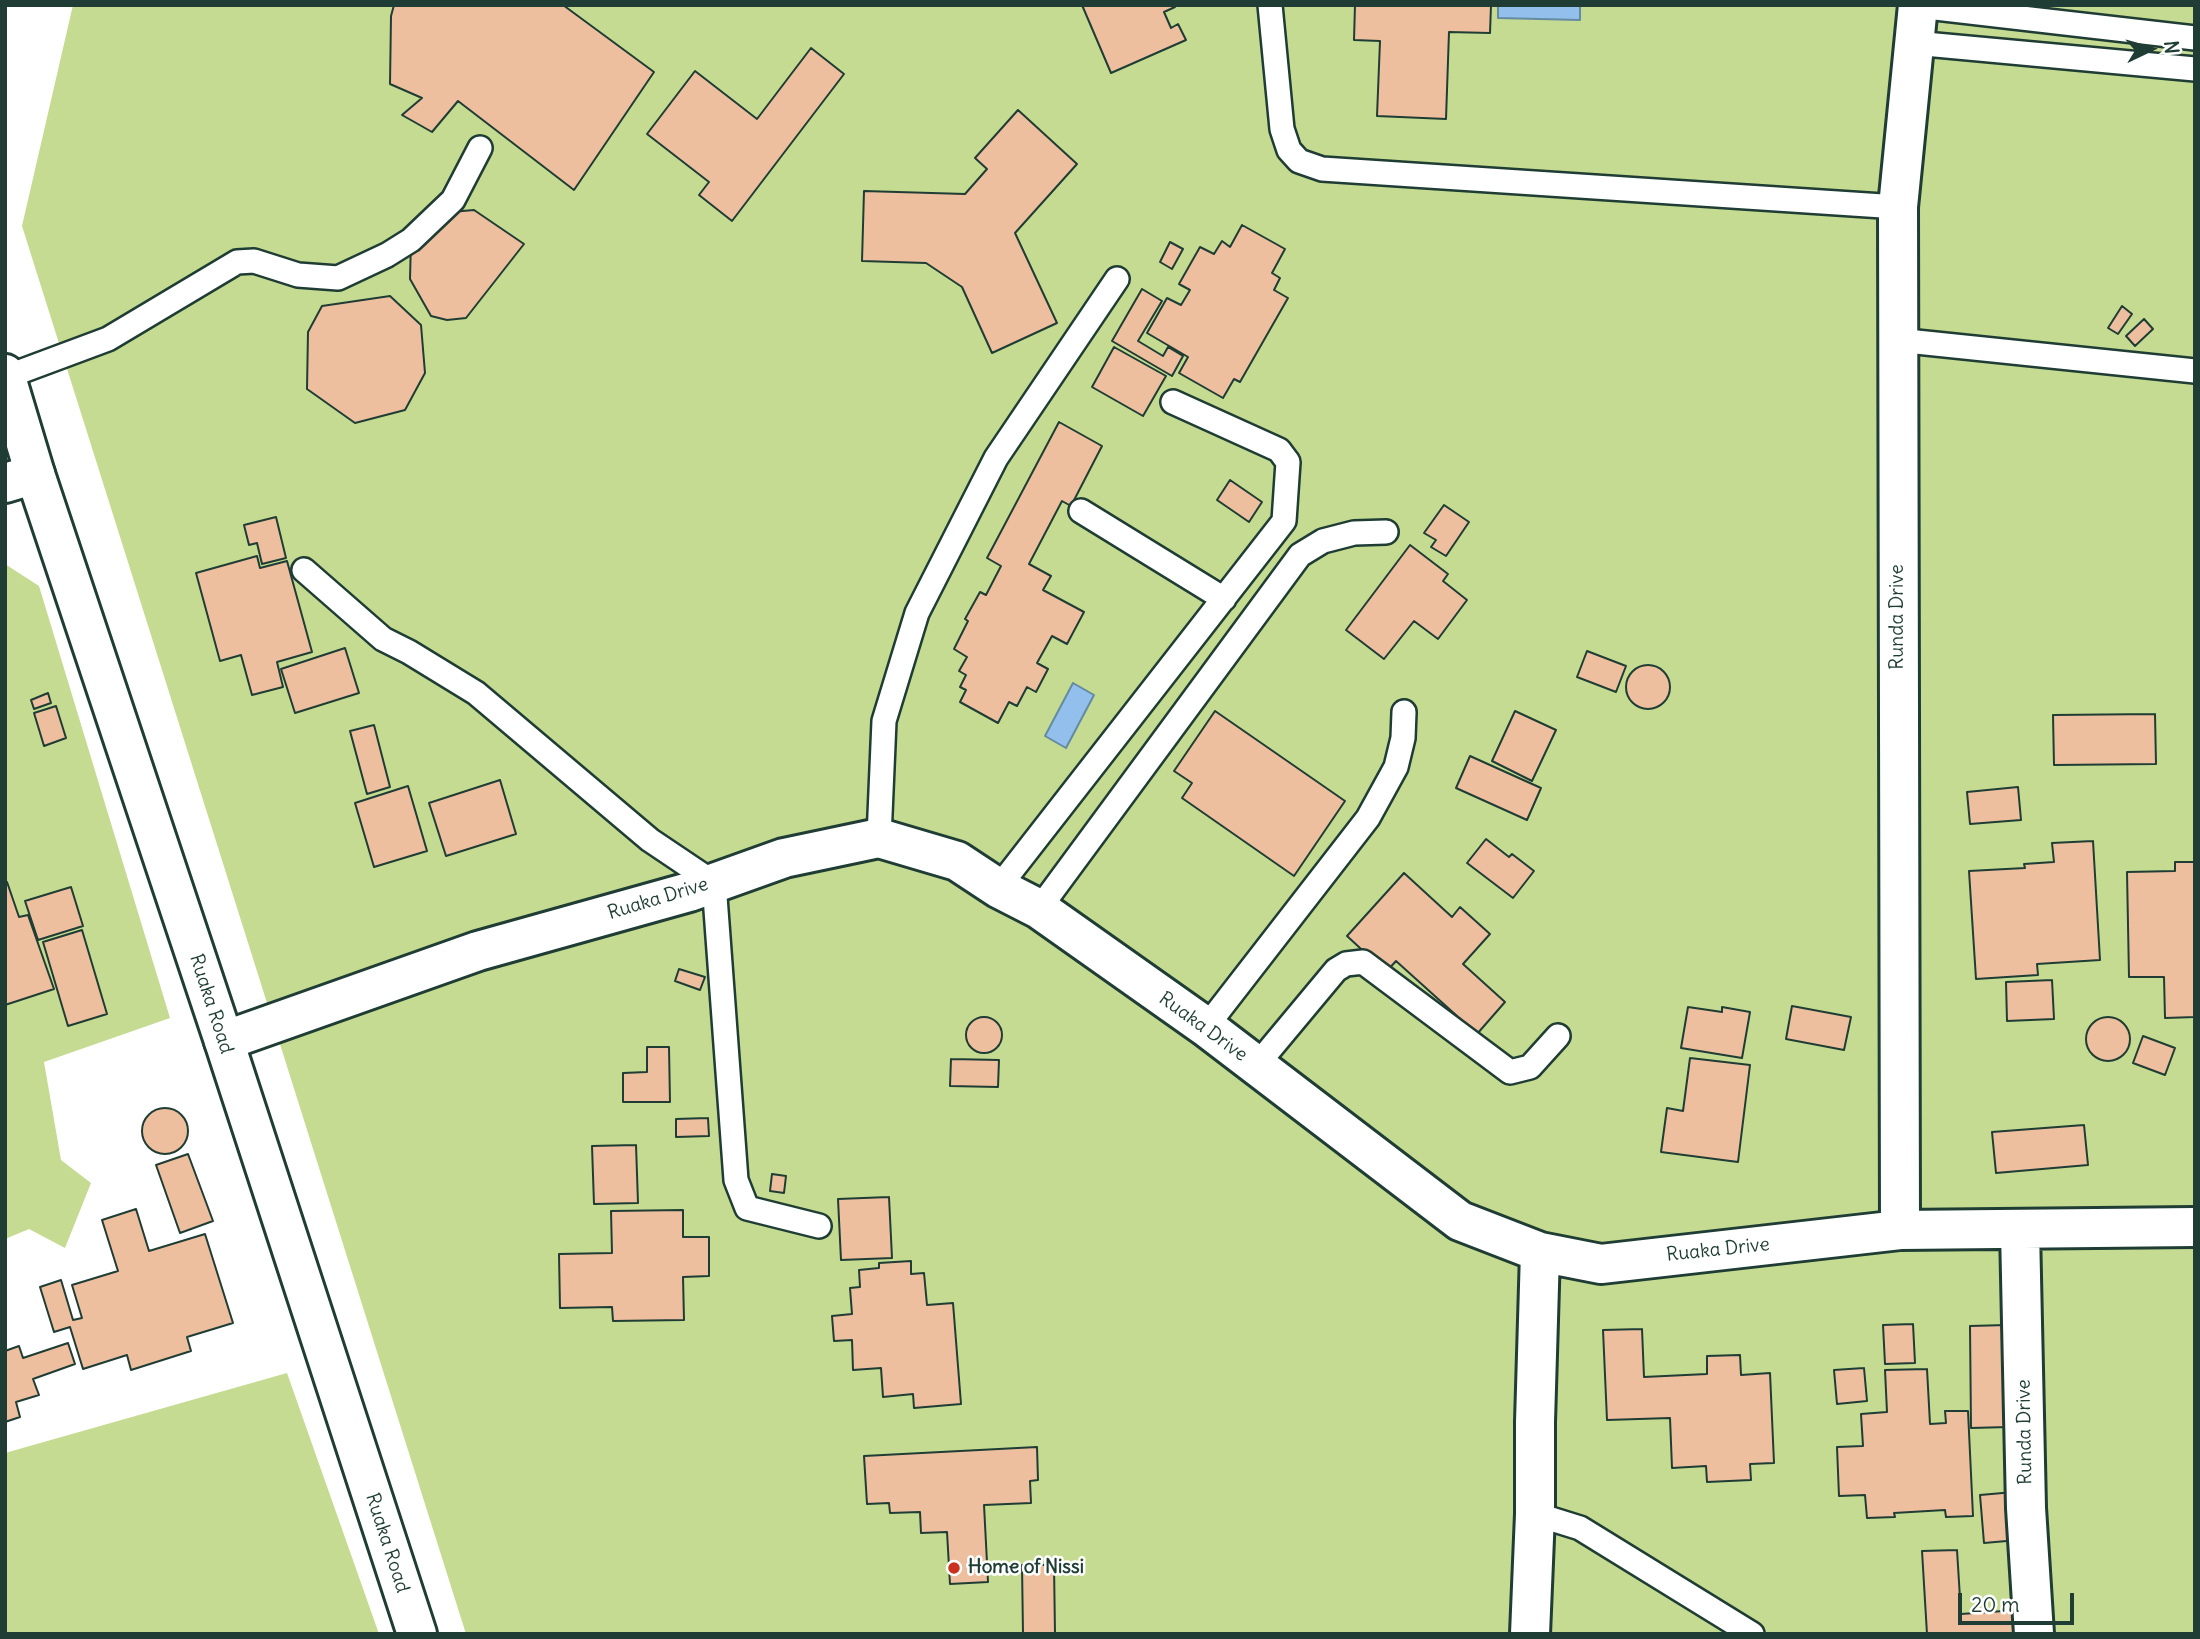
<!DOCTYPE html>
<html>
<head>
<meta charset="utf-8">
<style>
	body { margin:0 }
	#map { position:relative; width:2200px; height:1639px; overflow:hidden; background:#fff; font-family:Delius,sans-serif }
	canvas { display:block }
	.frame { position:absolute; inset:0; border:7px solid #1f3d34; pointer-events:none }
	.north { position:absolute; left:2116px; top:14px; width:70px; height:70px; -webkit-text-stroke:5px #fff; paint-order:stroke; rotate:85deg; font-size:19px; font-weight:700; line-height:28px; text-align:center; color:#1f3d34 }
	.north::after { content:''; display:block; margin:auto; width:24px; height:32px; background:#1f3d34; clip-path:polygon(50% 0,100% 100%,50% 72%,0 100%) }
	.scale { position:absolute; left:1958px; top:1593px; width:116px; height:32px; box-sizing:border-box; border:4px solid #1f3d34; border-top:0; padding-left:9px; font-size:21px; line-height:24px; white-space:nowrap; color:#1f3d34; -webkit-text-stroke:5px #fff; paint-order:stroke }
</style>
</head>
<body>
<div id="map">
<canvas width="2200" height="1639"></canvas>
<div class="frame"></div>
<div class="north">N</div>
<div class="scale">20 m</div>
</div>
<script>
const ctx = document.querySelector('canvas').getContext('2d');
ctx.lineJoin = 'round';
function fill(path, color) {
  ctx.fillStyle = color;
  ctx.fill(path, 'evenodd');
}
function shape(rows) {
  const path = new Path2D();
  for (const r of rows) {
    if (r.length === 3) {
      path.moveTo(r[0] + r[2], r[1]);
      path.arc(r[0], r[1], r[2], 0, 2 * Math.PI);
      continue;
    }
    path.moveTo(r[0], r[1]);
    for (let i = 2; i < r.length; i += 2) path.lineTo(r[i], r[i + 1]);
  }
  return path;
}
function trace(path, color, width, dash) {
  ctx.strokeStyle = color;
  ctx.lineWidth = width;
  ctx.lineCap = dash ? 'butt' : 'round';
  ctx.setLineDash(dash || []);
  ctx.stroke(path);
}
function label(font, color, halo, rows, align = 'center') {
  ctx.font = font + ' Delius,sans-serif';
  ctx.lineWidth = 5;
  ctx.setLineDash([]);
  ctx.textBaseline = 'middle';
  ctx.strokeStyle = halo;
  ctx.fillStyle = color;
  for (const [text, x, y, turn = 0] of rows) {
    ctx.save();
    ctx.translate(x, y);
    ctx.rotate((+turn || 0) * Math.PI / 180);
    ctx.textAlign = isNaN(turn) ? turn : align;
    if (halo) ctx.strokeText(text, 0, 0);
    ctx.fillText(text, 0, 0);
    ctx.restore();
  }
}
fill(shape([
	[73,5,2195,5,2195,1634,466,1634,22,226],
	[5,564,39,586,170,1018,44,1062,61,1160,91,1183,65,1248,29,1229,5,1239],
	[287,1373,379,1634,5,1634,5,1453]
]), '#c5db91');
const water = shape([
	[1498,5,1580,5,1580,20,1498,18,1498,5],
	[1073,683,1094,695,1066,748,1045,736,1073,683]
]);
fill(water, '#92bfeb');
trace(water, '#648ba2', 2);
const building = shape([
	[394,5,563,5,654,72,574,190,458,101,432,132,402,115,422,98,390,84,391,16,394,5],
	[1082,5,1174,5,1175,7,1164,12,1171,28,1178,24,1186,40,1111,73,1082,5],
	[1355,5,1491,5,1490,33,1449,32,1446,119,1377,116,1380,41,1354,40,1355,5],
	[811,48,844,74,732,221,699,195,709,182,647,134,695,71,757,119,811,48],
	[1018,110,1077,164,1015,233,1057,323,992,353,962,287,926,263,862,261,864,191,965,194,987,169,975,158,1018,110],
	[474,210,524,244,466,318,447,320,431,316,410,279,411,240,440,213,474,210],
	[1242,225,1285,249,1272,273,1280,278,1274,290,1288,298,1240,382,1234,379,1223,398,1179,373,1188,357,1147,333,1167,298,1181,305,1190,290,1179,284,1200,247,1214,254,1222,241,1230,247,1242,225],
	[1170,242,1183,249,1172,269,1160,262,1170,242],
	[1142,289,1162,301,1138,341,1163,356,1168,347,1183,356,1172,376,1112,341,1142,289],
	[390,296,421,325,425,373,405,410,355,423,307,389,308,332,322,306,390,296],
	[2122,306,2132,314,2118,334,2108,328,2122,306],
	[2144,319,2153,329,2135,346,2126,336,2144,319],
	[1114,347,1166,376,1143,416,1092,387,1114,347],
	[1059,422,1102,446,1071,506,1062,501,1029,564,1051,576,1043,590,1084,612,1067,644,1052,636,1037,663,1048,669,1036,692,1027,687,1017,706,1009,702,998,723,960,702,966,690,960,687,966,675,959,671,967,657,954,649,968,621,965,619,980,592,986,595,1001,566,987,558,1059,422],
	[1230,480,1262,502,1249,522,1217,500,1230,480],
	[1444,505,1469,522,1446,556,1431,547,1436,540,1424,533,1444,505],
	[276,517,286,558,262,564,257,543,249,545,244,525,276,517],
	[1410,545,1448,574,1443,581,1467,600,1438,639,1414,621,1384,659,1346,630,1410,545],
	[257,556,260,568,287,561,312,652,277,662,283,687,252,695,241,655,220,661,196,573,257,556],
	[345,648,359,693,295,713,281,669,345,648],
	[1587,651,1626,666,1616,692,1577,677,1587,651],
	[1648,687,22],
	[48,693,51,703,34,709,31,700,48,693],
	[56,706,66,738,44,746,34,713,56,706],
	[1215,711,1345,801,1294,876,1182,798,1192,783,1174,771,1215,711],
	[1515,711,1556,730,1532,781,1492,761,1515,711],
	[2155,714,2156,764,2054,765,2053,715,2155,714],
	[374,725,390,787,367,794,350,731,374,725],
	[1470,756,1541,788,1527,820,1456,788,1470,756],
	[500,780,516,834,446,856,429,803,500,780],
	[408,786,427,851,374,867,355,803,408,786],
	[2018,787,2021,820,1970,824,1967,792,2018,787],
	[1486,839,1509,857,1512,854,1534,871,1513,898,1467,863,1486,839],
	[2093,841,2100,960,2037,964,2038,975,1976,979,1969,871,2025,868,2024,864,2054,862,2052,843,2093,841],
	[2175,862,2195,862,2195,1017,2165,1018,2164,977,2129,977,2127,872,2175,871,2175,862],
	[1404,873,1452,917,1460,907,1490,934,1463,964,1505,1002,1477,1034,1396,961,1386,972,1347,936,1404,873],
	[5,882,7,882,19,917,28,915,54,989,5,1005,5,882],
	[71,887,83,926,38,940,25,901,71,887],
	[82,930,107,1014,68,1026,43,942,82,930],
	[679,969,705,977,700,990,675,981,679,969],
	[2052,980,2054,1019,2007,1021,2006,982,2052,980],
	[1792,1006,1851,1017,1844,1050,1786,1039,1792,1006],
	[1688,1007,1722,1012,1722,1007,1750,1012,1742,1058,1681,1048,1688,1007],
	[2108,1039,22],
	[984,1035,18],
	[2143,1036,2175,1048,2165,1075,2133,1063,2143,1036],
	[647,1047,669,1047,670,1102,623,1102,623,1073,647,1072,647,1047],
	[1690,1058,1750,1065,1738,1162,1661,1152,1667,1108,1683,1111,1690,1058],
	[951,1059,999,1060,998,1087,950,1086,951,1059],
	[165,1131,23],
	[708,1118,709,1136,676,1137,676,1119,708,1118],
	[2084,1125,2088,1165,1996,1173,1992,1132,2084,1125],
	[636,1145,638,1203,594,1204,592,1146,636,1145],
	[188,1154,213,1221,180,1233,156,1165,188,1154],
	[772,1174,786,1176,784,1193,770,1191,772,1174],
	[889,1197,892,1258,841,1260,838,1199,889,1197],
	[136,1209,149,1251,205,1234,233,1323,187,1337,191,1351,131,1370,127,1355,83,1369,70,1327,54,1332,40,1287,61,1280,73,1320,82,1318,72,1285,118,1271,102,1220,136,1209],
	[683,1210,683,1237,709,1237,709,1276,683,1277,684,1320,613,1321,612,1307,560,1308,559,1254,612,1253,611,1211,683,1210],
	[911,1261,911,1274,924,1273,927,1305,953,1303,961,1404,914,1408,913,1394,883,1397,881,1368,853,1370,852,1340,834,1341,832,1316,852,1314,850,1288,860,1287,859,1270,879,1268,879,1263,911,1261],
	[1913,1324,1915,1363,1885,1364,1883,1325,1913,1324],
	[2007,1325,2008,1427,1971,1428,1970,1326,2007,1325],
	[1642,1329,1644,1377,1707,1374,1707,1356,1740,1355,1741,1375,1770,1373,1774,1463,1750,1464,1751,1480,1707,1482,1706,1466,1672,1468,1670,1418,1607,1420,1603,1330,1642,1329],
	[68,1343,75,1364,33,1379,39,1395,16,1402,20,1417,5,1422,5,1351,19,1346,23,1358,68,1343],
	[1864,1368,1867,1401,1837,1404,1834,1370,1864,1368],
	[1927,1369,1930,1424,1946,1423,1945,1411,1968,1411,1973,1516,1946,1517,1945,1510,1894,1513,1895,1517,1867,1518,1865,1495,1839,1496,1837,1447,1863,1446,1861,1414,1887,1412,1885,1370,1927,1369],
	[1037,1447,1038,1480,1030,1481,1031,1503,984,1505,988,1582,950,1584,947,1532,921,1533,920,1512,890,1513,889,1503,867,1504,864,1456,1037,1447],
	[2014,1492,2018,1540,1984,1543,1980,1495,2014,1492],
	[1957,1550,1961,1614,2018,1610,2019,1634,1927,1634,1922,1551,1957,1550],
	[1022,1565,1054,1565,1055,1634,1023,1634,1022,1565]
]);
fill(building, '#eebf9e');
trace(building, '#1f3d34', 2);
const service = shape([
	[1270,5,1282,129,1289,150,1299,161,1322,169,1898,207],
	[1918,6,2195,38],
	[1914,43,2195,69],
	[1897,340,2195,371],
	[6,377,108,339,237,262,254,261,298,275,338,278,387,255,411,240,453,200,480,148],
	[1081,511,1224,599],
	[304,570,383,639,409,652,476,693,650,840,714,883,736,1180,747,1208,819,1226],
	[879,838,884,721,917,613,996,458,1117,279],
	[998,888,1284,521,1288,462,1279,450,1173,402],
	[1039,909,1300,555,1323,541,1354,533,1386,532],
	[1206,1027,1368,818,1396,767,1403,738,1404,712],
	[1256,1066,1336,970,1346,964,1363,962,1510,1072,1530,1067,1558,1036],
	[1535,1514,1580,1528,1752,1634]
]);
const minor = shape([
	[5,483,35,474],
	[224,1041,478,951,689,892,784,858,879,838,957,861,998,888,1039,909,1206,1027,1460,1221,1540,1252,1601,1264,1900,1230,2195,1227],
	[1900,1230,1898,207,1918,5],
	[2020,1230,2026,1508,2034,1634],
	[1530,1634,1535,1514,1535,1422,1540,1252]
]);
const tertiary = shape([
	[5,374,35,474,224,1041,417,1634]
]);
trace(service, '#1f3d34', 28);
trace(minor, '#1f3d34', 44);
trace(tertiary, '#1f3d34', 44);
trace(service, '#fff', 23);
trace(minor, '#fff', 38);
trace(tertiary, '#fff', 38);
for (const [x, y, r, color] of [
	[954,1568,7,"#c8321e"]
]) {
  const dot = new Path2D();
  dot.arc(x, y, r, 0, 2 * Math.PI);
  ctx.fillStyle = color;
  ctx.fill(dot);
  trace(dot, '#fff', 2.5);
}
label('19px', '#1f3d34', '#fff', [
	["Runda Drive",1898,617,-90],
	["Ruaka Drive",658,899,-17],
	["Ruaka Road",211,1004,72],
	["Ruaka Drive",1203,1027,36],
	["Ruaka Drive",1718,1250,-6],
	["Runda Drive",2025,1432,-91],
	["Ruaka Road",387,1543,72]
]);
label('bold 19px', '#1f3d34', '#fff', [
	["Home of Nissi",968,1568]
], 'left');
</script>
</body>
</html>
